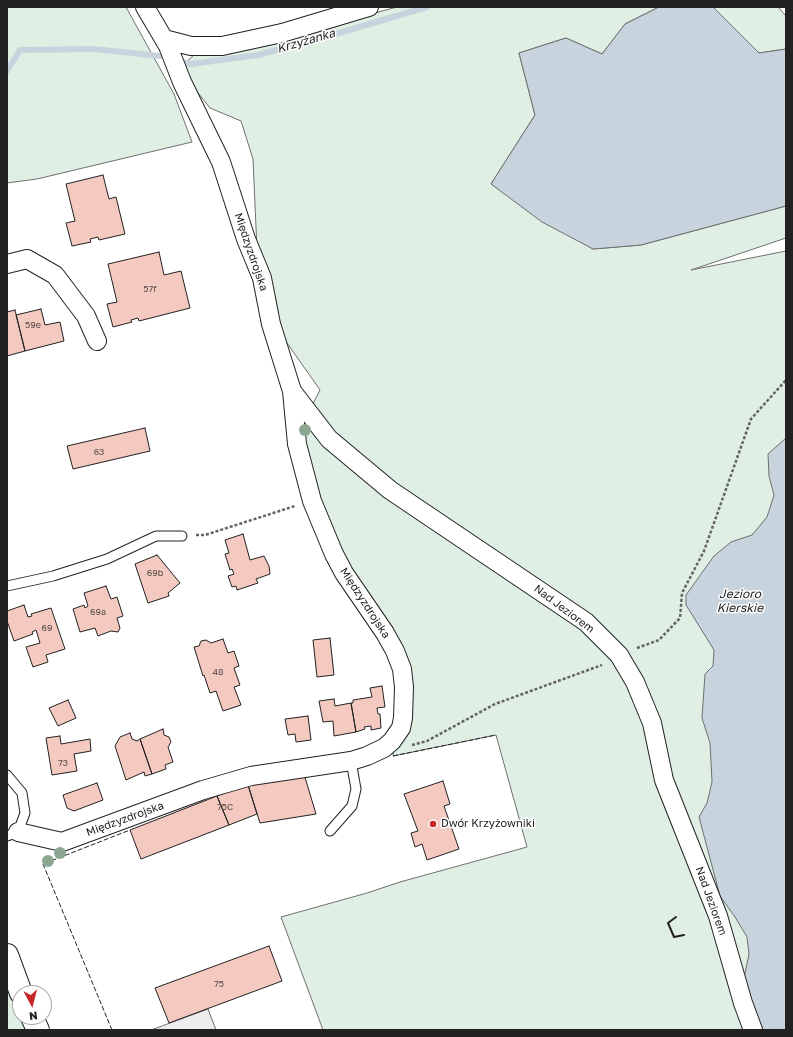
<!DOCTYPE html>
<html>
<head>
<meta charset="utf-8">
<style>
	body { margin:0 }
	#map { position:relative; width:793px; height:1037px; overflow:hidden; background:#fff; font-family:"Golos Text",sans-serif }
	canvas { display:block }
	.frame { position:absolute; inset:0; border:8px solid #222; pointer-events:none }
	.north { position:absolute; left:12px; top:985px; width:40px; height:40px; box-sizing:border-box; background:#fff; border:1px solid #a7a7a7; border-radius:50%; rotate:173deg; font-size:11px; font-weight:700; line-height:16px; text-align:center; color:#222 }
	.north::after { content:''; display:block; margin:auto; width:14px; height:18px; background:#c62828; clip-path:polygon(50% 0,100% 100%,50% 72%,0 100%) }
</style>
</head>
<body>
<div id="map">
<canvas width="793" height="1037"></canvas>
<div class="frame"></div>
<div class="north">N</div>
</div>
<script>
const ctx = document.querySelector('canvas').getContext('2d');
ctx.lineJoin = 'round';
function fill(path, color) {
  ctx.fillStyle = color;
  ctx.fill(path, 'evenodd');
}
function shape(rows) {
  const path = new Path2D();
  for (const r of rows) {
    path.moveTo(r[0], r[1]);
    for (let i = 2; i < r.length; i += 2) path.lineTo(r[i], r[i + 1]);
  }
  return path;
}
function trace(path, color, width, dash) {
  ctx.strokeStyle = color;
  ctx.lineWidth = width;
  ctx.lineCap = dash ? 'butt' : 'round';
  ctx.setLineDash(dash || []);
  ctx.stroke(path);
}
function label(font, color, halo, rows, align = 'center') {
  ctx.font = font + ' "Golos Text",sans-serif';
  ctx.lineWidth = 3;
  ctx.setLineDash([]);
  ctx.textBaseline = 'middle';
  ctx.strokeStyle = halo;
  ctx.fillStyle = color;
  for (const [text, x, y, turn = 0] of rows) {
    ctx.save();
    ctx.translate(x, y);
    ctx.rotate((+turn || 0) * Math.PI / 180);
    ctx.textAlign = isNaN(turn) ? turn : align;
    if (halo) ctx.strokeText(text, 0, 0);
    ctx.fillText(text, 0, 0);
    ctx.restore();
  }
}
const green = shape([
	[7,7,126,7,174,94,192,142,37,179,7,183,7,7],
	[397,7,659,7,625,24,602,54,566,38,519,53,535,115,491,184,593,249,641,245,786,206,786,238,691,270,786,251,786,1030,323,1030,281,917,367,893,400,882,527,847,496,735,393,756,394,745,409,691,336,549,299,431,320,390,280,333,257,250,253,159,241,121,210,108,191,84,185,63,194,55,271,41,397,7],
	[713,7,778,7,786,16,786,49,759,53,713,7],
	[7,983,20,1017,26,1030,7,1030,7,983]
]);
fill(green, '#e0efe3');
trace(green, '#6f6f6f', 1);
const parking = shape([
	[208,1009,216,1030,151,1030,208,1009]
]);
fill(parking, '#ededed');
trace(parking, '#6f6f6f', 1);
const water = shape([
	[659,7,713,7,759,53,786,49,786,206,641,245,593,249,542,222,491,184,535,115,519,53,566,38,602,54,625,24,659,7],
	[786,438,786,1030,763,1030,743,983,749,954,747,937,735,917,720,896,699,817,707,803,712,782,710,743,702,718,705,674,713,666,714,650,686,605,686,595,714,556,731,542,752,535,767,517,774,495,769,476,768,454,786,438]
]);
fill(water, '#c7d3dd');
trace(water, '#6f6f6f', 1);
trace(shape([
	[183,62,191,64,258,55,322,38,427,7],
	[7,71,20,50,94,49,160,56]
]), '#c7d3dd', 6);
const building = shape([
	[103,175,109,199,116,197,125,234,99,240,98,237,90,239,91,242,72,246,66,223,75,221,66,184,103,175],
	[159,252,164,275,181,271,190,308,139,321,138,318,131,320,132,322,113,327,107,304,117,302,108,264,159,252],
	[41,309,45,325,60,322,64,341,25,351,16,315,41,309],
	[15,310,25,351,7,356,7,312,15,310],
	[145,428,150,451,73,469,67,446,145,428],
	[243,534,250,560,264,556,269,566,270,574,256,579,258,583,237,590,236,586,232,587,228,576,234,574,232,569,230,570,225,554,229,553,225,540,243,534],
	[157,555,180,583,168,593,169,596,148,603,135,564,157,555],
	[106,586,111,599,117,597,123,616,117,618,120,628,118,632,111,631,98,636,95,628,80,632,73,609,84,605,85,608,88,606,84,593,106,586],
	[24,605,28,617,32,616,31,614,51,608,65,649,46,655,48,662,33,667,26,647,40,643,36,630,32,632,33,634,14,641,7,621,7,611,24,605],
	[330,638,334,675,317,677,313,640,330,638],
	[223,639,228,653,234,651,239,666,234,668,240,685,234,687,241,705,223,711,216,691,210,693,204,675,203,676,194,647,199,646,201,641,206,640,211,643,223,639],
	[382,686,385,707,377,708,378,714,380,714,381,728,371,730,371,726,364,727,365,729,356,732,351,703,353,703,353,700,372,697,370,688,382,686],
	[334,699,335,706,351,703,356,732,334,736,333,721,323,722,319,701,334,699],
	[68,700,76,718,58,726,49,708,68,700],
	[308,716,311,740,296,742,295,734,288,735,285,719,308,716],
	[163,729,164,735,169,737,171,742,168,747,173,762,165,765,166,769,152,774,140,739,163,729],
	[130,733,132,739,137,741,140,739,152,774,145,776,144,772,126,780,115,746,120,737,130,733],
	[60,736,61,744,90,739,91,751,74,754,77,771,52,775,46,738,60,736],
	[304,774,316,814,260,823,248,785,304,774],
	[443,781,450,804,444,806,459,849,427,860,422,844,415,847,411,833,418,831,404,794,443,781],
	[97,783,103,800,74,811,67,808,63,795,97,783],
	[248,785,257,814,229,825,217,796,248,785],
	[217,796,229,825,141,859,130,830,217,796],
	[269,946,282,981,169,1023,155,988,269,946]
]);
fill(building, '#f3c9c0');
trace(building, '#222', 1);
const service = shape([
	[7,586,53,576,107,559,156,536,182,536],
	[7,775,22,793,25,813,18,832,7,836],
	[330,831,352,806,356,789,351,761]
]);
const minor = shape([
	[164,39,191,46,222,46,282,33,369,7],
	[7,264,27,259,55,275,86,316,97,341],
	[292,391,329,439,390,490,586,622,619,655,635,682,652,723,664,780,718,916,743,1003,753,1030],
	[18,832,62,842,203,790,251,776,351,761,367,756,384,748,392,741,401,728,403,718,404,687,402,669,395,651,385,633,344,573,334,554,312,501,297,444,292,391,271,324,262,278,246,239,221,162,182,82,168,46,145,7]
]);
const tertiary = shape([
	[7,955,21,993],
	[32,1017,38,1030]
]);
trace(service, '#222', 11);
trace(minor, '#222', 20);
trace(tertiary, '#222', 24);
trace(shape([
	[196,535,205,535,295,506],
	[637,648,659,640,680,618,682,593,704,551,751,419,786,380],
	[412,745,427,741,495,704,602,665]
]), '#646464', 2.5, [3, 2]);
trace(service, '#fff', 9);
trace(minor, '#fff', 18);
trace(tertiary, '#fff', 22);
trace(shape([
	[393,756,496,735],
	[112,1030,43,864,130,830]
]), '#222', 1, [5, 2]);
trace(shape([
	[676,917,668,923,674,937,684,935]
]), '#222', 2);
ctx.fillStyle = '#8da692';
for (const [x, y] of [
	[305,430],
	[60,853],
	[48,861]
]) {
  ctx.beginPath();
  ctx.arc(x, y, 6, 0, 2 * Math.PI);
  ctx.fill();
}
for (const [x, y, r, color] of [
	[433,824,4,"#c62828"]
]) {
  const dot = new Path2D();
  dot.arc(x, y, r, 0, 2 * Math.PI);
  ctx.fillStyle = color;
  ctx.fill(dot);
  trace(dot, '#fff', 1.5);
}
label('9px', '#564c4a', null, [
	["57f",150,289],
	["59e",33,325],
	["63",99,452],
	["69b",155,573],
	["69a",98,612],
	["69",47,628],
	["48",218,672],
	["73",63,763],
	["75C",225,807],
	["75",219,984]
]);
label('11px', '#222', '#fff', [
	["Międzyzdrojska",251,252,71],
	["Międzyzdrojska",365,603,57],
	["Nad Jeziorem",564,609,37],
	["Międzyzdrojska",125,819,-20],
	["Nad Jeziorem",711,901,70]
]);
label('11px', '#222', '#fff', [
	["Dwór Krzyżowniki",441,824]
], 'left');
label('italic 12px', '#222', '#fff', [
	["Krzyżanka",306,41,-16],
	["Jezioro",740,594],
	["Kierskie",740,608]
]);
</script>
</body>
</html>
